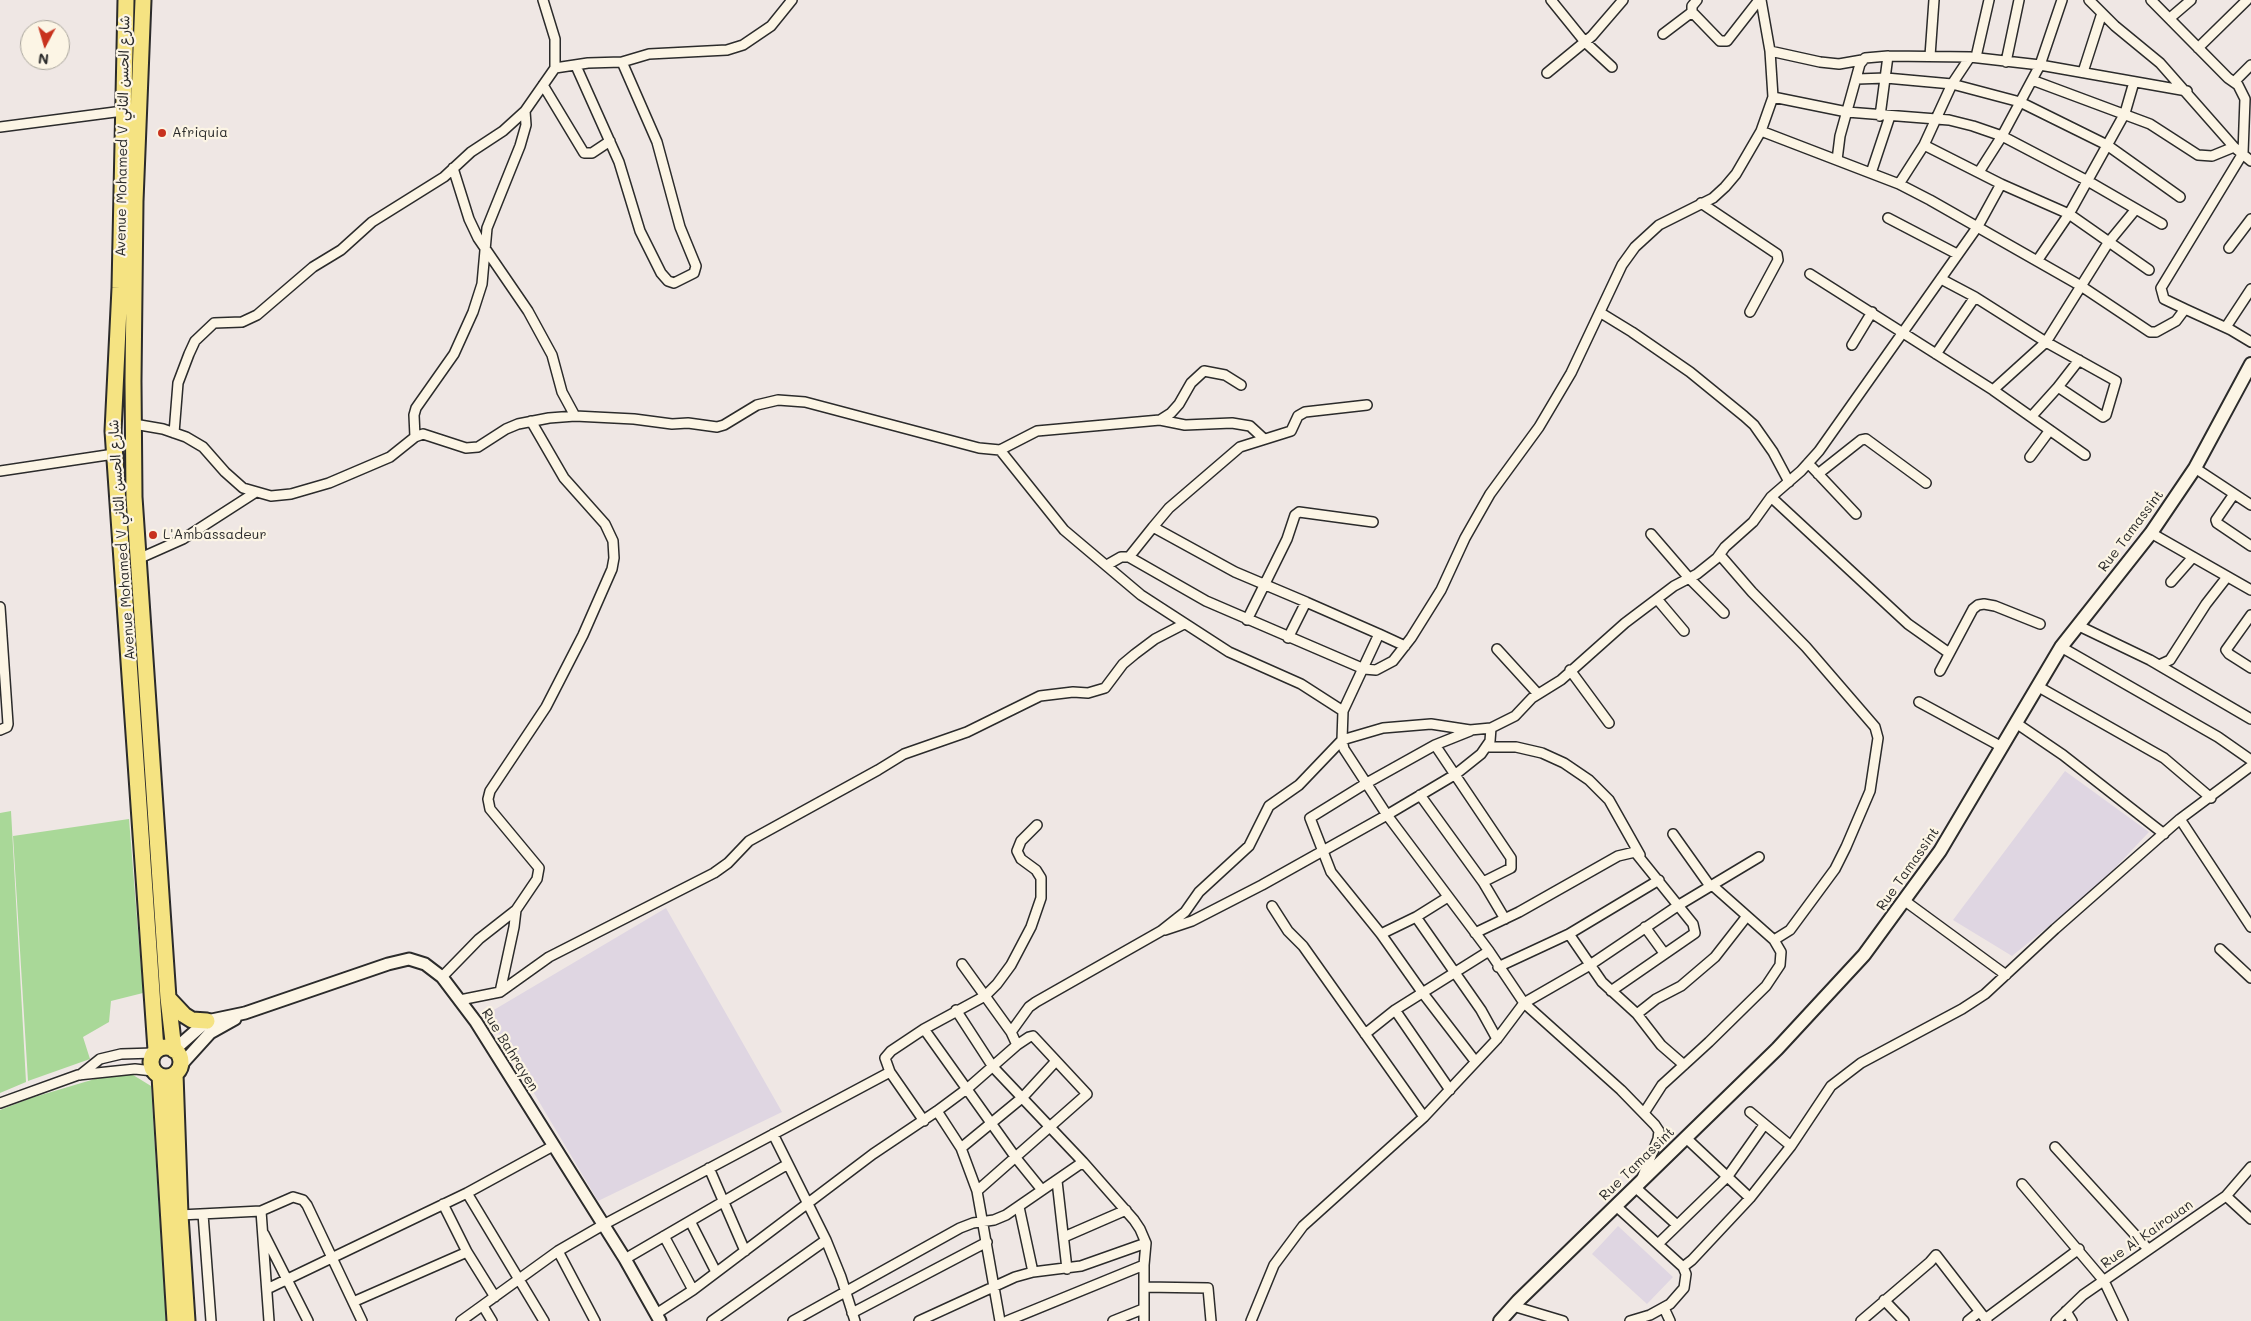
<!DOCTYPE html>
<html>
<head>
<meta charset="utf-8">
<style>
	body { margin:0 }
	#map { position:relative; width:2251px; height:1321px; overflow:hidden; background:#efe7e4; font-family:Mali,sans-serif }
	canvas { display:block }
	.north { position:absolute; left:20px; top:20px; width:50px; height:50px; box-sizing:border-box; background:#fcf5e5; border:1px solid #a8a49b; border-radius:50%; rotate:186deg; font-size:14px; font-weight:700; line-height:20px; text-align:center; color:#2b2b2b }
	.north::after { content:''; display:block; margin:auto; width:18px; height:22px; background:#c8321e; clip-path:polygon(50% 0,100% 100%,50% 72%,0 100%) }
</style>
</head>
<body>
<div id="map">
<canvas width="2251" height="1321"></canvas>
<div class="north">N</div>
</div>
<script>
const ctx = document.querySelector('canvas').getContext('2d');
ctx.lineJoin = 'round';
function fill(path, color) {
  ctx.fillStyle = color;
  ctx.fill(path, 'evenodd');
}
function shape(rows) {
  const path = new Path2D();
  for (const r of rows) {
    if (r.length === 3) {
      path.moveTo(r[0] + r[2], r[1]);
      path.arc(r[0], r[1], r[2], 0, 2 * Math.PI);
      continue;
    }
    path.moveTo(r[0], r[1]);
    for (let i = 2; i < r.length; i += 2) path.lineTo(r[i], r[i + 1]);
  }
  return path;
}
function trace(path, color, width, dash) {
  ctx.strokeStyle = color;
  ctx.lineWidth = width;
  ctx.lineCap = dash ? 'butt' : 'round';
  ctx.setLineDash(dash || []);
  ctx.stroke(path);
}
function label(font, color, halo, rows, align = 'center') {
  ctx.font = font + ' Mali,"Playpen Sans Arabic",sans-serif';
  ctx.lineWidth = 4.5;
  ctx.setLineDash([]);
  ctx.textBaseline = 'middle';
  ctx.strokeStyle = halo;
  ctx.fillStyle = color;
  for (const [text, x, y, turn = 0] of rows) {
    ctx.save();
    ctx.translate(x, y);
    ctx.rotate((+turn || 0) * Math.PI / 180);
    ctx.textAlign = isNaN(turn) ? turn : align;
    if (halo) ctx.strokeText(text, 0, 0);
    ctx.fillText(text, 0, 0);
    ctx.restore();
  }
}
fill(shape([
	[2065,771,2149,832,2097,887,2012,956,1953,920],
	[666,908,782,1112,598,1201,487,1014],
	[1618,1226,1673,1277,1647,1304,1592,1254]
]), '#dfd6e2');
fill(shape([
	[11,811,26,1082,0,1093,0,813],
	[129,819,143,993,111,1001,109,1022,83,1037,90,1059,28,1081,13,836],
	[125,1070,151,1086,166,1321,0,1321,0,1110,31,1098]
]), '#a9d898');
const minor = shape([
	[1551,0,1585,42,1612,67],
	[1697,0,1692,6,1692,12,1720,41,1727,41,1759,0],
	[2089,0,2115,26,2160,63,2234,147,2251,161],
	[2151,0,2228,78,2238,85,2245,99,2243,153,2161,288,2164,299,2185,309],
	[2170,18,2191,0],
	[1663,34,1692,12],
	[2198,48,2247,0],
	[1770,51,1820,62,1839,64,1862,60],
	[1930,56,1934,0],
	[1976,57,1989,0],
	[2006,62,2019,0],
	[576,66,619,162,640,231,661,273,668,281,674,283,694,273,696,266,680,227,657,142,622,62],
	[555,68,588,63,622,62,649,54,727,50,743,45,771,26,792,0],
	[2083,72,2102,13],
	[1547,73,1592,36,1623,0],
	[1857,79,1886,78,1952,84,2020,102,2107,145,2180,197],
	[2032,80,2150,124,2198,155,2212,156,2234,147],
	[2234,82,2251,65],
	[543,85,584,153,592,153,610,141],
	[1773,97,1847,112,1949,120,1973,126,2002,136,2086,180,2162,224],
	[1880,116,1888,56],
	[0,127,123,111],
	[1761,131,1899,184,1930,200,2081,286,2150,332,2156,332,2176,321,2185,309,2231,330,2251,342],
	[1924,145,2001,184,2069,214,2149,270],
	[1837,160,1840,136,1860,64,1865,58,1888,56,1970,57,2040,65,2187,91],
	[453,168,469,219,478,238,528,311,552,355,562,392,575,416],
	[1979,172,2002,136,2040,65,2062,0],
	[1871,173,1890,116],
	[1899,184,1924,145,1952,84,1970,57],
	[1701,203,1777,254,1778,260,1750,312],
	[1888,218,1957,254],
	[2229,248,2251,219],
	[2037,261,2069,214,2125,113,2134,82],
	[1810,274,1993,390,2085,455],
	[1941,279,1975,297,2046,342,2116,381,2106,415,2103,417,2058,387,2031,417],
	[1601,313,1632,332,1690,372,1744,416,1754,425,1773,452,1789,482],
	[2226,327,2251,289],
	[1852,345,1872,312],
	[1936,354,1975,297],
	[2058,387,2079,360],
	[1993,390,2046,342,2108,243,2136,209],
	[1160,420,1185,425,1232,423,1250,426,1263,438],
	[134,424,163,429,186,437,203,447,225,472,243,488,271,496,291,494,329,483,390,457,415,437,423,434,466,448,478,447,506,429,518,424,549,418,575,416,634,419,672,424,688,423,717,427,724,425,757,405,778,400,805,402,979,448,1000,450,1064,530,1141,595,1229,652,1301,684,1343,711],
	[174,433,178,383,189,354,195,341,214,323,242,322,257,315,313,267,341,250,372,222,444,177,471,152,503,131,525,111,555,68,555,39,543,0],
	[415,437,414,415,416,408,454,354,473,312,482,284,487,228,520,146,526,125,525,111],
	[1000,450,1037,431,1160,420,1171,413,1179,404,1191,383,1204,371,1225,375,1241,385],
	[2030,457,2050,430],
	[1808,463,1856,514],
	[2195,468,2251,505],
	[0,471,114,454],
	[1818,474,1861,440,1866,439,1926,483],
	[2234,494,2216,520,2217,523,2251,546],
	[1771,497,1908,624,1949,653],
	[1153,527,1169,508,1240,447,1291,431,1298,416,1305,412,1367,405],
	[2151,533,2251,590],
	[1651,534,1689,578,1724,613],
	[1720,555,1752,592,1806,647,1875,727,1878,738,1870,791,1846,847,1835,869,1790,930,1774,940],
	[1129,557,1153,527,1235,572,1306,602],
	[138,559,183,539,256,492],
	[1107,565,1121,557,1129,557,1206,601,1364,669,1376,670,1393,661,1411,638,1441,590,1465,538,1490,494,1539,427,1571,373,1622,265,1635,247,1659,225,1713,198,1725,187,1736,174,1761,131,1773,97,1770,51,1761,0],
	[2171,582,2193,557],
	[1657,599,1684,631],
	[0,607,8,724,7,727,0,730],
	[2251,615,2226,650,2229,654,2251,668],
	[1247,620,1287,539,1295,515,1299,512,1373,522],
	[2077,625,2150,660,2251,719],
	[1379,634,1405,646],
	[1288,638,1306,602,1379,634,1343,711,1342,740,1344,749,1387,815,1489,951,1524,1003,1621,1090,1655,1125,1659,1131,1658,1139,1642,1178],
	[2061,647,2218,737,2251,760],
	[1497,649,1538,694],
	[2159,665,2170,660,2206,604,2227,577],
	[1570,670,1609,723],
	[1940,671,1973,609,1978,605,1984,604,1995,606,2040,624],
	[2037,686,2164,758,2211,798],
	[1919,702,2002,747],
	[2016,723,2063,755,2164,834],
	[1470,731,1435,745,1365,784,1310,818,1331,872,1381,934,1422,992,1475,1061],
	[1435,745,1511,858,1511,868,1483,882],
	[1487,747,1516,747,1542,753,1564,763,1589,780,1609,800,1640,855],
	[1420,795,1483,882,1505,919],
	[2180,819,2251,927],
	[1673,834,1710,886],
	[1905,901,2006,975],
	[1272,906,1288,931,1303,946,1424,1117],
	[1416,917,1481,1010,1497,1039],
	[1645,927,1664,953],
	[1165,930,1192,921,1262,885,1387,815,1456,774,1481,754,1490,741,1491,728],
	[1475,933,1519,912,1618,856,1635,852,1693,924,1695,933,1611,991],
	[1381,934,1416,917,1448,897],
	[1569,934,1602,982,1637,1014,1661,1045,1684,1065],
	[2220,949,2251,978],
	[962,964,1011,1032,1017,1045],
	[1498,967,1569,934,1659,880],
	[442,977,479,939,516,910],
	[500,992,514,927,516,910,537,879,539,868,490,809,488,799,490,791,546,707,583,635,612,569,614,558,613,541,605,524,564,478,531,421],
	[460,1000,500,992,549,957,714,873,728,863,749,841,878,770,904,754,967,732,1040,696,1073,692,1088,693,1105,688,1123,664,1135,654,1155,639,1184,624],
	[956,1010,993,1067,1083,1162,1134,1220,1140,1229,1146,1243,1144,1265,1144,1321],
	[1395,1010,1450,1090],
	[1637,1014,1656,999,1681,986,1715,957,1747,916],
	[924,1029,1016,1158,1042,1190],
	[1011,1032,1029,1007,1036,1002,1161,931,1185,912,1199,892,1249,846,1269,806,1299,785,1342,740,1383,728,1431,724,1470,730,1491,728,1515,716,1532,698,1561,680,1625,623,1674,586,1697,574,1717,558,1725,547,1753,522,1771,497,1801,471,1819,451,1978,226,2001,184],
	[1365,1034,1395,1010,1489,951],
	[80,1075,100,1059,121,1054,154,1053],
	[0,1103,78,1075,135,1069,153,1071],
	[937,1111,961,1148,977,1191,1000,1321],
	[1750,1112,1791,1146],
	[1644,1113,1662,1085,1709,1042,1766,986,1780,965,1781,952,1774,940,1712,885],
	[924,1121,890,1072,885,1058,891,1051,924,1029,985,996,997,984,1011,965,1031,927,1041,898,1041,878,1036,870,1021,859,1017,851,1021,841,1037,825],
	[773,1134,826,1240,841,1277,855,1321],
	[1685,1137,1750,1198],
	[2055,1147,2148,1249],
	[961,1148,1023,1097,1056,1061],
	[709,1168,745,1251],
	[1057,1181,1067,1269],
	[2022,1184,2104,1281,2123,1321],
	[1635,1187,1677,1225],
	[467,1193,544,1321],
	[2226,1196,2251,1219],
	[443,1204,467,1252,495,1297],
	[1616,1206,1683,1267,1686,1274,1684,1288,1670,1304,1650,1315,1630,1321],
	[1019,1207,1033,1272],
	[261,1211,269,1321],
	[203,1214,211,1321],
	[180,1215,261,1211,293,1197,303,1200,307,1205,362,1321],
	[690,1221,716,1272],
	[264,1234,308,1321],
	[664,1236,693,1290],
	[1064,1237,1126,1210],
	[1659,1243,1728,1176,1764,1125],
	[558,1251,595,1321],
	[625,1259,788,1164],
	[1683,1267,1692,1260,1750,1198,1791,1146,1831,1086,1861,1063,1962,1009,1985,994,2055,929,2180,819,2251,766],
	[1144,1287,1208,1288,1211,1321],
	[267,1289,467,1193,553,1146],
	[1884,1300,1904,1321],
	[353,1302,467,1252],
	[483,1306,492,1321],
	[1513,1306,1563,1321],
	[1664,1308,1670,1321],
	[2066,1311,2072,1321],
	[852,1313,987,1242],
	[656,1314,693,1290,873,1154,937,1111,968,1088,1017,1045,1029,1037,1033,1036,1087,1094,977,1191],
	[1985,1319,2079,1249],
	[461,1321,558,1251,603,1225,890,1072],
	[712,1321,826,1240],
	[793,1321,960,1228,973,1223,994,1220,1006,1215,1083,1162],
	[919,1321,1015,1277,1033,1272,1081,1266,1146,1243],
	[1007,1321,1144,1265],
	[1113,1321,1143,1309],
	[1251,1321,1274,1265,1303,1226,1424,1117,1497,1039,1524,1003,1590,965,1679,905,1759,857],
	[1861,1321,1930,1262,1936,1255,1987,1321],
	[1968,1321,1979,1312],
	[2056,1321,2083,1295,2226,1196,2251,1167]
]);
const tertiary = shape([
	[174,1050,207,1021,245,1013,388,964,409,959,425,964,442,977,476,1022,625,1259,660,1321],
	[181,1065,210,1033,235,1019]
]);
const secondary = shape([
	[1500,1321,1518,1301,1777,1049,1864,955,1940,851,2061,647,2151,533,2195,468,2251,364]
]);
const trunk = shape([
	[126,0,120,288,113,431,156,1050],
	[143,0,135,201,133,381,134,497,168,998,174,1050],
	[168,998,184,1015,192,1020,207,1021],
	[166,1062,15],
	[175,1074,180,1215,187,1321],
	[160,1076,175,1321]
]);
trace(minor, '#2b2b2b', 12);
trace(tertiary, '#2b2b2b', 15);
trace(secondary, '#2b2b2b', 16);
trace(trunk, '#2b2b2b', 19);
trace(minor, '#fcf5e5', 9);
trace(tertiary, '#fcf5e5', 11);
trace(secondary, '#fcf5e5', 12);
trace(trunk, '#f5e382', 15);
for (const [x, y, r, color] of [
	[162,133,5,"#c8321e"],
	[153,535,5,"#c8321e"]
]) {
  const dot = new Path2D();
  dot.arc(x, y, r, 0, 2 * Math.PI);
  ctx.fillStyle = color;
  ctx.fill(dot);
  trace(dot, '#fcf5e5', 2);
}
label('14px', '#2b2b2b', '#fcf5e5', [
	["Afriquia",172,133],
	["L'Ambassadeur",163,535]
], 'left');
label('14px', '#2b2b2b', '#fcf5e5', [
	["Avenue Mohamed V شارع الحسن الثاني",123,136,-89],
	["Rue Tamassint",2131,531,-53],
	["Avenue Mohamed V شارع الحسن الثاني",122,540,-94],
	["Rue Tamassint",1908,869,-55],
	["Rue Bahrayen",510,1050,58],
	["Rue Tamassint",1637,1164,-44],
	["Rue Al Kairouan",2147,1234,-35]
]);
</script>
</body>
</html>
